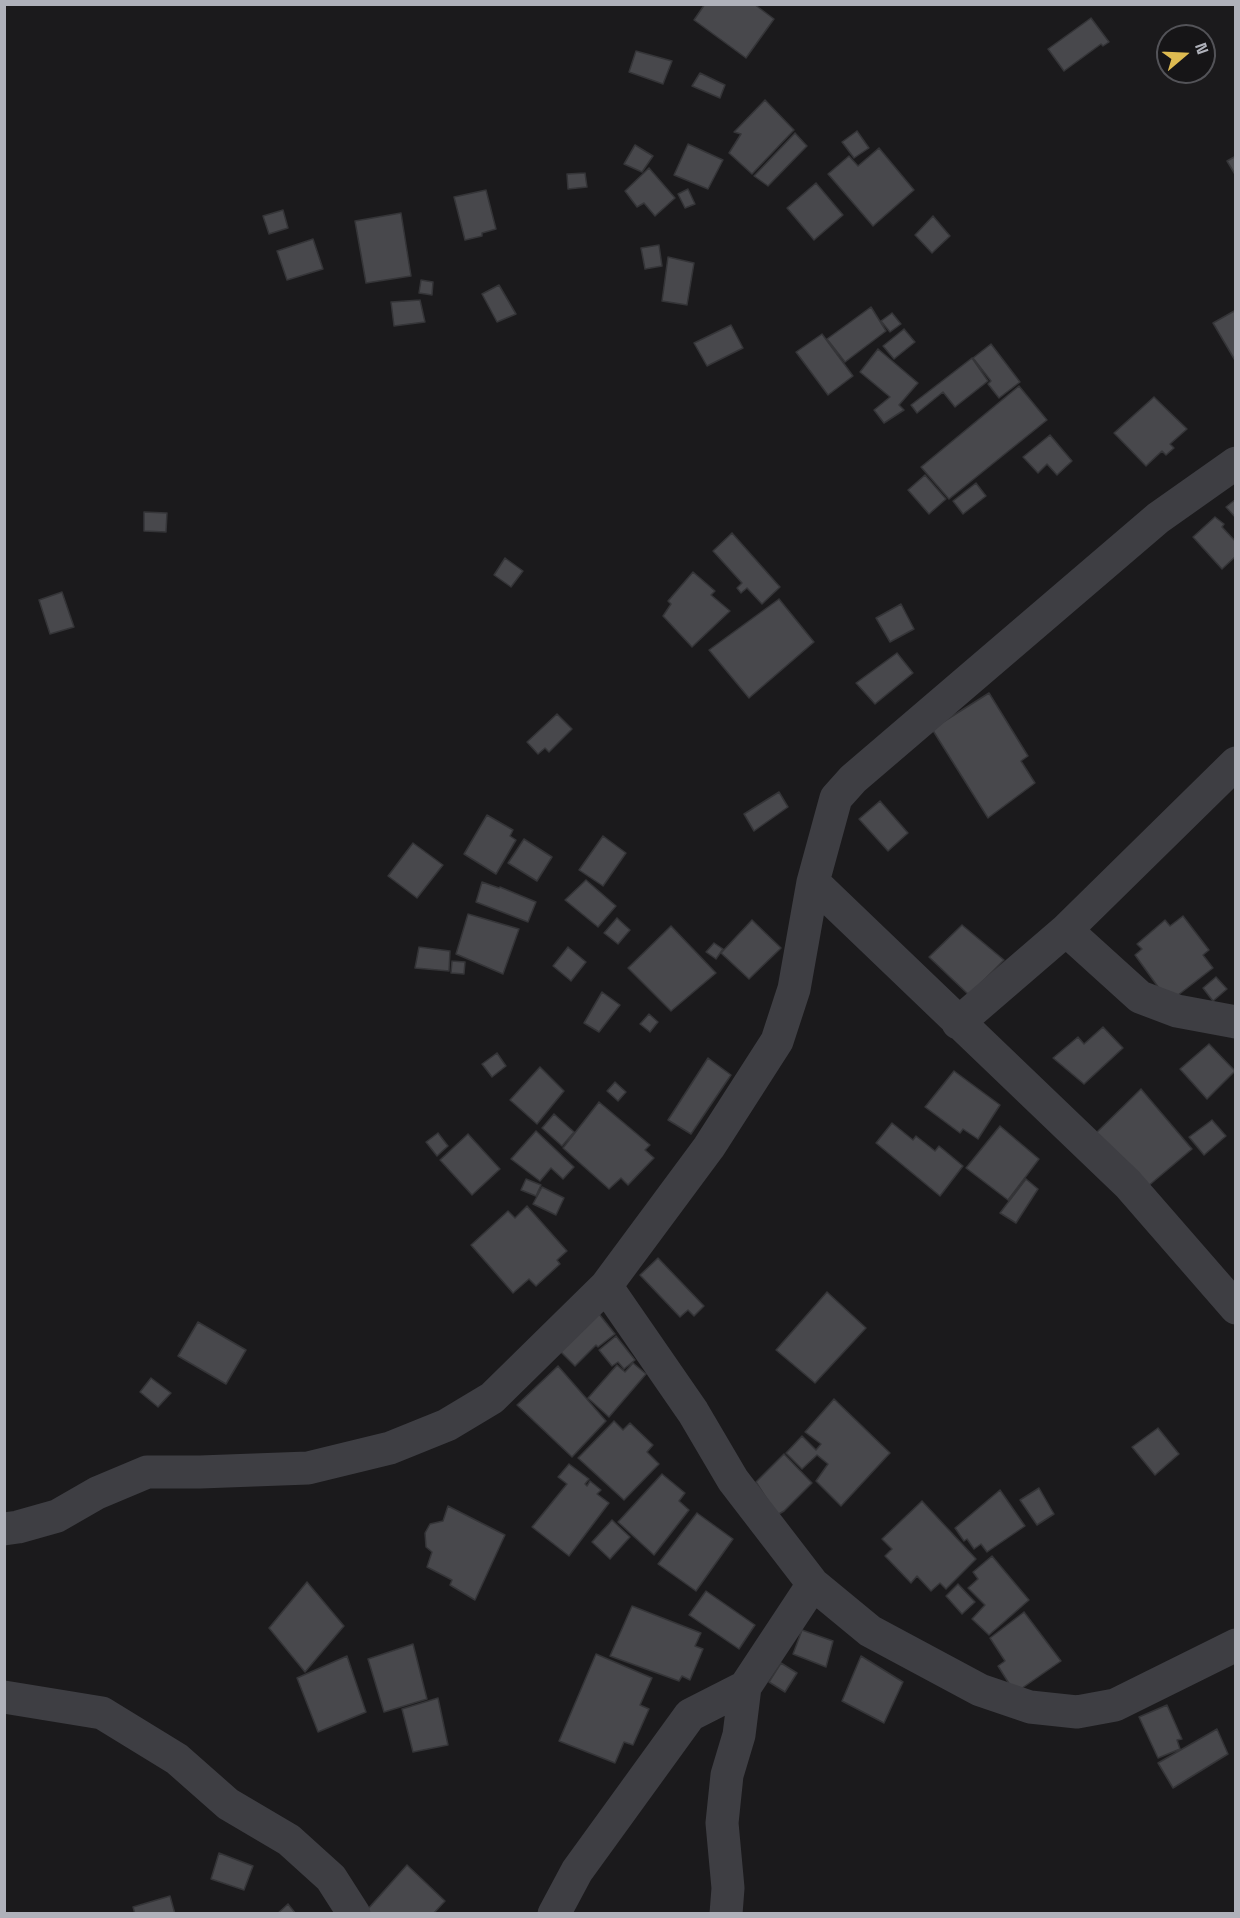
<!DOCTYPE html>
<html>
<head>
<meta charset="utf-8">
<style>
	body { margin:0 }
	#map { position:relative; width:1240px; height:1918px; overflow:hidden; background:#1b1a1c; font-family:"Space Grotesk",sans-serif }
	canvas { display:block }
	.frame { position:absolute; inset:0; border:6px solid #afb1ba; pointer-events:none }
	.north { position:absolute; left:1156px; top:24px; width:60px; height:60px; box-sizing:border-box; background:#161517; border:2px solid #535358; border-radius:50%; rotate:71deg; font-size:16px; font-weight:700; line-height:24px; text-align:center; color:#afb1ba }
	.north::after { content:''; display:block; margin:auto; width:21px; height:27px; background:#debb51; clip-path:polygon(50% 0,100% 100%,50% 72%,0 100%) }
</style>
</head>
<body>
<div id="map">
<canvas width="1240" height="1918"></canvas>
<div class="frame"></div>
<div class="north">N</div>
</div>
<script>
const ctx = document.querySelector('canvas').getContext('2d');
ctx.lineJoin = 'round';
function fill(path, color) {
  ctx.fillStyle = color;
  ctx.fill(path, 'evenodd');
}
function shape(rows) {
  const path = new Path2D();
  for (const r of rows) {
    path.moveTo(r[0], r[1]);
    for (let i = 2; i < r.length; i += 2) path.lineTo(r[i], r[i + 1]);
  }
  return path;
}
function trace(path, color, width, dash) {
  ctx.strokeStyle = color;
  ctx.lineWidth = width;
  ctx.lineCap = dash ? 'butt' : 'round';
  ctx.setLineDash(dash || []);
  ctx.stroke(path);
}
const building = shape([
	[705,4,754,4,774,19,746,58,694,20,705,4],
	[1091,18,1109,42,1103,46,1101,44,1064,71,1048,49,1091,18],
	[636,51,672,61,663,84,629,72,636,51],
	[700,73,725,85,720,98,692,86,700,73],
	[765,100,794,130,752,174,729,153,741,134,734,132,765,100],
	[857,131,869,148,854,158,842,142,857,131],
	[795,133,807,146,768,186,754,176,795,133],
	[688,144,723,160,708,189,674,175,688,144],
	[635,145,653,156,642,172,624,164,635,145],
	[879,148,914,190,873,226,828,174,849,156,858,166,879,148],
	[1236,156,1236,176,1227,161,1236,156],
	[649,168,675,198,655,216,644,203,637,207,625,191,649,168],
	[585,173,587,187,568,189,567,174,585,173],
	[816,183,843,215,814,240,787,208,816,183],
	[688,189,695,204,685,208,678,194,688,189],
	[486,190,496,229,482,233,482,236,465,240,454,197,486,190],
	[283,210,288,228,269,234,263,216,283,210],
	[401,213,411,276,366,283,355,221,401,213],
	[933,216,950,236,932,253,915,235,933,216],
	[313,239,323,269,287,280,277,251,313,239],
	[659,245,662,266,645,269,641,248,659,245],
	[668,257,694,263,687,305,662,301,668,257],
	[421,280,433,282,432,295,419,293,421,280],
	[499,285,516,314,497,322,482,294,499,285],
	[420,300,425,322,394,326,391,302,420,300],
	[871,307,886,331,845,362,827,339,871,307],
	[1236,310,1236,362,1213,323,1236,310],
	[892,313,901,324,890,332,881,321,892,313],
	[731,325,743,348,707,366,694,343,731,325],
	[904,329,915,342,894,359,883,346,904,329],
	[822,334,853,376,828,395,796,352,822,334],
	[991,344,1020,382,999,398,988,384,991,381,973,358,991,344],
	[878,349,918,383,899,405,904,410,884,423,874,410,890,397,860,372,878,349],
	[972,358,988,381,955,407,943,392,917,413,911,405,972,358],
	[1019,386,1047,420,949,499,921,467,1019,386],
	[1154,397,1187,429,1170,444,1174,448,1166,455,1162,451,1146,466,1114,433,1154,397],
	[1050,435,1072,461,1057,475,1047,464,1038,473,1023,457,1050,435],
	[925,475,946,499,929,514,908,490,925,475],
	[976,483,986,496,963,514,953,501,976,483],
	[1236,499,1236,518,1226,507,1236,499],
	[144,512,167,513,166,532,144,531,144,512],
	[1215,517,1224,524,1222,527,1236,542,1236,556,1222,569,1193,537,1215,517],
	[732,533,780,587,762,604,747,588,741,593,737,588,742,583,713,551,732,533],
	[505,558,523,571,511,587,494,575,505,558],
	[693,572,715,591,711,595,730,611,692,647,663,616,671,604,668,601,693,572],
	[62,592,74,627,50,634,39,600,62,592],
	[779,599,814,642,749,698,709,650,779,599],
	[901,604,914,629,890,642,876,618,901,604],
	[897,653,913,673,875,704,856,683,897,653],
	[989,693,1028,756,1021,761,1035,783,988,818,932,729,989,693],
	[557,714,572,729,549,752,545,748,538,754,527,742,557,714],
	[779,792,788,807,754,831,744,814,779,792],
	[880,801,908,833,888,851,859,819,880,801],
	[487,815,513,830,510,836,516,840,496,874,464,854,487,815],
	[603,836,626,853,603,886,579,870,603,836],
	[524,839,552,857,537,881,508,863,524,839],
	[413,843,443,865,417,898,388,876,413,843],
	[586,880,616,906,598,927,565,900,586,880],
	[482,882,499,888,500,887,536,902,528,922,476,902,482,882],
	[468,914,519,929,503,974,456,954,468,914],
	[1183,916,1209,950,1203,955,1213,968,1169,1002,1135,955,1142,949,1137,944,1165,920,1170,926,1183,916],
	[617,918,630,930,618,944,604,933,617,918],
	[752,920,781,948,749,979,721,953,752,920],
	[962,925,1004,960,969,995,929,957,962,925],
	[671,926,716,973,671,1011,628,968,671,926],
	[714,943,723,949,716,959,706,952,714,943],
	[419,947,450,951,449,971,415,968,419,947],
	[568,947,586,962,571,981,553,966,568,947],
	[452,961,465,962,464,974,451,973,452,961],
	[1216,977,1227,989,1213,1001,1203,988,1216,977],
	[602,992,620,1005,599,1032,584,1023,602,992],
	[649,1014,658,1022,650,1032,640,1024,649,1014],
	[1103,1027,1123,1048,1084,1084,1053,1058,1078,1037,1084,1044,1103,1027],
	[1209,1044,1235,1071,1207,1099,1180,1069,1209,1044],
	[497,1053,506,1066,492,1077,482,1064,497,1053],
	[708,1058,731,1075,691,1134,668,1120,708,1058],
	[540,1067,564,1091,537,1124,510,1100,540,1067],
	[954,1071,1000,1105,978,1139,963,1129,960,1133,925,1107,954,1071],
	[615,1082,626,1092,618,1101,607,1091,615,1082],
	[1141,1089,1192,1149,1147,1187,1095,1134,1141,1089],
	[599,1102,650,1145,645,1150,654,1158,628,1185,621,1178,609,1189,563,1148,599,1102],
	[554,1114,574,1132,562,1146,542,1128,554,1114],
	[1212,1120,1226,1136,1204,1155,1189,1137,1212,1120],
	[892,1123,913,1140,916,1136,935,1151,939,1146,963,1166,940,1196,876,1143,892,1123],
	[1000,1126,1039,1159,1008,1200,966,1168,1000,1126],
	[536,1131,574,1167,563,1179,551,1168,540,1181,511,1159,536,1131],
	[438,1133,448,1146,437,1156,426,1142,438,1133],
	[468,1134,500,1169,472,1195,440,1160,468,1134],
	[526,1179,541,1185,536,1196,521,1190,526,1179],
	[1026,1179,1038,1189,1016,1223,1000,1213,1026,1179],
	[542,1187,564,1198,556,1215,533,1204,542,1187],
	[527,1206,567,1251,557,1260,560,1264,536,1286,529,1279,513,1293,471,1245,508,1211,515,1218,527,1206],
	[658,1258,704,1306,694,1316,688,1310,680,1317,640,1275,658,1258],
	[827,1292,866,1328,815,1383,776,1350,827,1292],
	[592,1305,615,1334,598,1347,596,1345,575,1366,553,1344,592,1305],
	[198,1322,246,1350,226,1384,178,1356,198,1322],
	[616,1336,635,1360,624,1369,618,1362,612,1366,599,1350,616,1336],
	[633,1363,646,1374,609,1417,588,1398,617,1365,625,1372,633,1363],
	[558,1366,606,1421,572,1457,517,1405,558,1366],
	[151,1378,171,1393,158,1407,140,1392,151,1378],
	[834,1399,890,1453,841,1506,816,1481,828,1464,817,1455,802,1469,786,1453,802,1436,816,1450,821,1444,805,1432,834,1399],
	[614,1421,623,1430,630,1423,653,1445,647,1452,659,1464,624,1500,578,1458,614,1421],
	[1158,1428,1179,1454,1155,1475,1132,1447,1158,1428],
	[784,1454,812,1483,784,1511,777,1515,756,1482,784,1454],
	[569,1464,589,1479,585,1484,587,1486,590,1481,601,1490,597,1494,609,1503,569,1556,532,1527,567,1484,558,1477,569,1464],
	[662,1474,685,1493,679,1501,689,1510,654,1555,618,1522,662,1474],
	[1039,1488,1054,1514,1037,1525,1020,1500,1039,1488],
	[1000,1490,1025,1526,987,1552,981,1544,974,1549,967,1539,964,1541,955,1528,1000,1490],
	[922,1501,976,1559,946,1589,940,1583,931,1591,917,1576,911,1583,885,1556,892,1549,882,1539,922,1501],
	[448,1506,505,1535,475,1600,450,1585,452,1580,427,1567,432,1552,426,1547,425,1533,430,1524,443,1521,448,1506],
	[697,1513,733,1539,696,1591,658,1564,697,1513],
	[612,1520,630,1537,610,1559,592,1542,612,1520],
	[992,1556,1029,1600,989,1635,972,1619,985,1605,968,1588,978,1579,973,1572,992,1556],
	[307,1582,344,1626,305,1672,269,1628,307,1582],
	[958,1584,975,1602,962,1614,946,1596,958,1584],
	[706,1591,755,1625,739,1649,689,1615,706,1591],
	[632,1606,701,1633,695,1646,703,1649,690,1680,682,1676,679,1681,610,1656,632,1606],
	[1024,1612,1061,1661,1015,1693,998,1666,1005,1661,990,1638,1024,1612],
	[802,1630,833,1641,826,1667,793,1654,802,1630],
	[413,1644,427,1699,384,1712,368,1659,413,1644],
	[596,1654,652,1678,640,1705,649,1709,633,1745,624,1742,615,1763,559,1741,596,1654],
	[347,1656,366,1712,318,1732,297,1678,347,1656],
	[861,1656,903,1682,884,1723,842,1701,861,1656],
	[781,1663,797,1673,785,1692,769,1682,781,1663],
	[438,1698,448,1745,413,1752,402,1709,438,1698],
	[1167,1705,1182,1739,1177,1740,1180,1749,1158,1758,1139,1717,1167,1705],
	[1217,1729,1228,1754,1173,1788,1158,1763,1217,1729],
	[219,1853,253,1866,244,1890,211,1879,219,1853],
	[407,1865,445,1901,433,1914,371,1914,367,1910,407,1865],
	[170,1896,175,1914,135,1914,133,1907,170,1896],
	[288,1904,296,1914,277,1914,288,1904]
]);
fill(building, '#48484c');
trace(building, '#353538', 1.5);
trace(shape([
	[813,882,1128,1184,1236,1308],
	[1066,930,1140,997,1177,1011,1236,1022],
	[958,1023,1066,930,1236,763],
	[606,1286,693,1412,733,1480,813,1584,870,1631,980,1690,1030,1707,1077,1712,1115,1705,1236,1645],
	[4,1529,18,1527,57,1516,97,1493,147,1472,200,1472,308,1468,390,1448,447,1425,492,1398,606,1286,709,1147,777,1041,794,989,813,882,836,798,853,779,1158,518,1236,463],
	[4,1697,102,1713,177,1759,228,1804,289,1840,331,1878,354,1914],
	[554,1914,577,1871,690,1715,745,1687],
	[726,1914,728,1888,722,1823,727,1775,739,1735,745,1687,813,1584]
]), '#3e3e43', 33);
</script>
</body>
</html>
